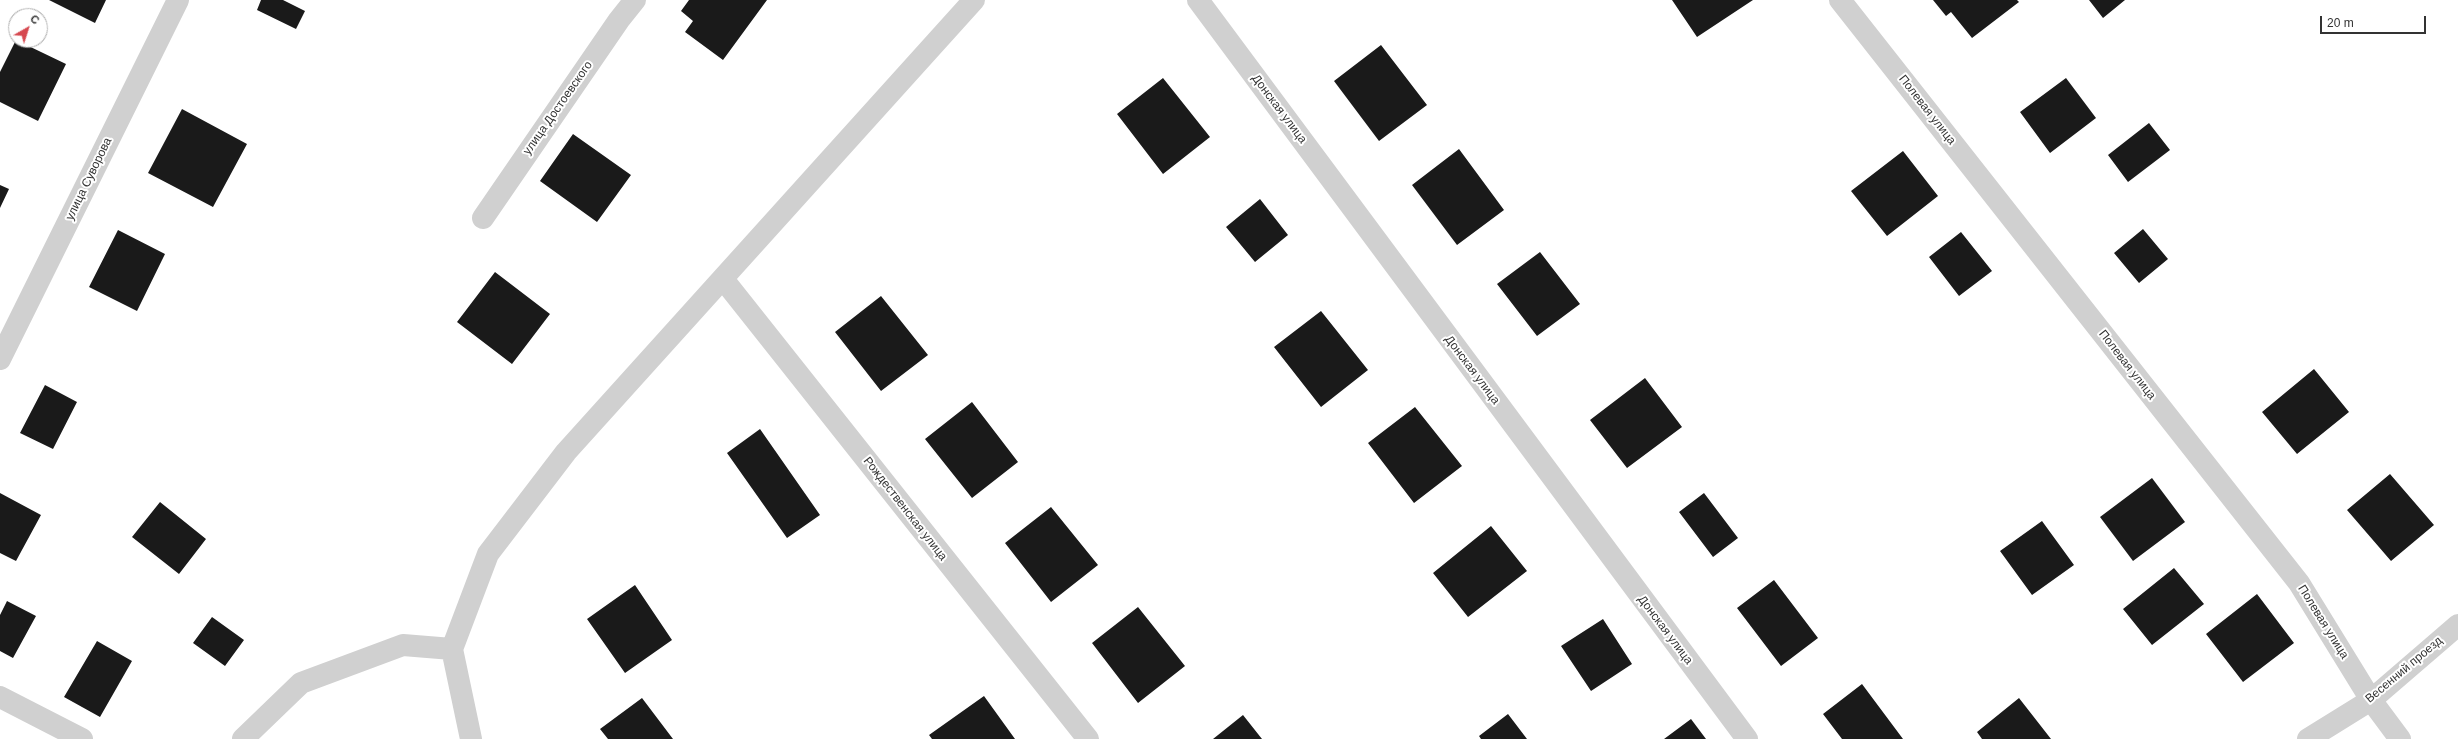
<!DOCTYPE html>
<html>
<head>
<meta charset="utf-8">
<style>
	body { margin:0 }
	#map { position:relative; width:2458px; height:739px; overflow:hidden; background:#fff; font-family:Arial,sans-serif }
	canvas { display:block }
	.north { position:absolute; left:8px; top:8px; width:40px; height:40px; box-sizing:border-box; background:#fff; border:1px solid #adadad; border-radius:50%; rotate:39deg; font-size:11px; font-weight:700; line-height:16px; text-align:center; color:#333 }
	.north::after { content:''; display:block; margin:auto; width:14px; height:18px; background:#d6484f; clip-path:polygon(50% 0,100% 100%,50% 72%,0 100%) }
	.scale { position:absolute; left:2320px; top:16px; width:106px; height:18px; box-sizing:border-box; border:2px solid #333; border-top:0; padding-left:5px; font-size:12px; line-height:14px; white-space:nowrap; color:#333; -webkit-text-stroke:3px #fff; paint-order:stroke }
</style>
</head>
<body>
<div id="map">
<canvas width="2458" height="739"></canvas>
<div class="north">С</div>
<div class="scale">20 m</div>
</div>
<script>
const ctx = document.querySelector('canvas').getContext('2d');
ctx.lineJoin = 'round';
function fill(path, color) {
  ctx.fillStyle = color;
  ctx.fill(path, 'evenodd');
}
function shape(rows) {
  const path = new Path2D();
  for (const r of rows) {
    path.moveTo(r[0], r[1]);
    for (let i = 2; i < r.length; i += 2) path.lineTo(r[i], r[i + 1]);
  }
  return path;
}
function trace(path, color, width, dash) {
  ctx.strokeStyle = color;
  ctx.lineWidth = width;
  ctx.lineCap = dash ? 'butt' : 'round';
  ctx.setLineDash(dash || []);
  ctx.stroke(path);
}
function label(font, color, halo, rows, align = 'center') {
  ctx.font = font + ' Arial,sans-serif';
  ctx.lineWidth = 4;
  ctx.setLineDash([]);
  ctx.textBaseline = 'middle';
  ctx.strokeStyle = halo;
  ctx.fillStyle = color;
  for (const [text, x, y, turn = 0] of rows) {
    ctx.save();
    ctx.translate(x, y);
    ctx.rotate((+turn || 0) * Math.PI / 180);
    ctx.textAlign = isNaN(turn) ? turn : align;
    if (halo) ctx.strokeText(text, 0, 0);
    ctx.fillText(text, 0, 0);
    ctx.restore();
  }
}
fill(shape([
	[49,0,106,0,95,23],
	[261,0,283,0,305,11,296,29,257,10],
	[689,0,767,0,723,60,685,32,693,21,681,11],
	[1672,0,1753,0,1697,37],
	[1933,0,2017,0,2019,2,1972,38,1951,12,1946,16],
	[2089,0,2125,0,2103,18],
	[16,40,66,64,38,121,0,102,0,72],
	[1381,45,1427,105,1379,141,1334,81],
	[1163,78,1210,137,1163,174,1117,114],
	[2066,78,2096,118,2050,153,2020,112],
	[182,109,247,144,213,207,148,173],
	[2149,123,2170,150,2128,182,2108,155],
	[573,134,631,175,597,222,540,181],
	[1459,149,1504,210,1457,245,1412,185],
	[1903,151,1938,196,1887,236,1851,191],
	[0,185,9,189,0,208],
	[1260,199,1288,235,1255,262,1226,227],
	[2143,229,2168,259,2139,283,2114,253],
	[118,230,165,254,137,311,89,287],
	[1961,232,1992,271,1959,296,1929,257],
	[1540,252,1580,304,1537,336,1497,284],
	[495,272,550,314,512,364,457,322],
	[881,296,928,355,881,391,835,332],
	[1321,311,1368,370,1321,407,1274,347],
	[2314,369,2349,412,2297,454,2262,412],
	[1645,378,1682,427,1627,468,1590,420],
	[45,385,77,402,53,449,20,433],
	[972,402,1018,462,972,498,925,439],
	[1415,407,1462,466,1414,503,1368,443],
	[760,429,820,515,787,538,727,453],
	[2390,474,2434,525,2391,561,2347,510],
	[2152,478,2185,522,2133,561,2100,517],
	[0,493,41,515,16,561,0,553],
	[1704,493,1738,538,1713,557,1679,512],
	[160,502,206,539,179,574,132,537],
	[1051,507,1098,565,1051,602,1005,543],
	[2042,521,2074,565,2032,595,2000,551],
	[1491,526,1527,571,1468,617,1433,573],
	[2174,568,2204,604,2152,645,2123,609],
	[1774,580,1818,638,1781,666,1737,608],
	[635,585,672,640,625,673,587,619],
	[2257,594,2294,643,2243,682,2206,634],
	[7,601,36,616,13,658,0,651,0,615],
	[1138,607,1185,666,1138,703,1092,643],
	[212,617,244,640,225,666,193,643],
	[1603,619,1632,664,1591,691,1561,646],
	[97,641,132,661,100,717,64,697],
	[1862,684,1903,739,1842,739,1823,714],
	[984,696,1015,739,932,739,929,735],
	[642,698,673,739,608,739,600,729],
	[2019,698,2051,739,1982,739,1977,732],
	[1508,714,1527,739,1481,739,1479,736],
	[1243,715,1262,739,1213,739],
	[1691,719,1706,739,1664,739]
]), '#1a1a1a');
trace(shape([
	[1198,0,1747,739],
	[1840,0,2299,583,2371,700,2400,739],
	[483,218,619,20,635,0],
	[723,279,1088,739],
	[0,359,178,0],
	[452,649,488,554,566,452,974,0],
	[452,649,471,739],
	[0,697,82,739],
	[243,739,301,683,403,645,452,649],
	[2308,739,2371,700,2458,625]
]), '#d0d0d0', 22);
label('12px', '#333', '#fff', [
	["улица Достоевского",558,108,-55],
	["Донская улица",1279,109,53],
	["Полевая улица",1927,110,52],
	["улица Суворова",89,179,-64],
	["Полевая улица",2127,365,52],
	["Донская улица",1472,370,53],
	["Рождественская улица",905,509,52],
	["Полевая улица",2323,622,58],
	["Донская улица",1665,630,53],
	["Весенний проезд",2404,670,-40]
]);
</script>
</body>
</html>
